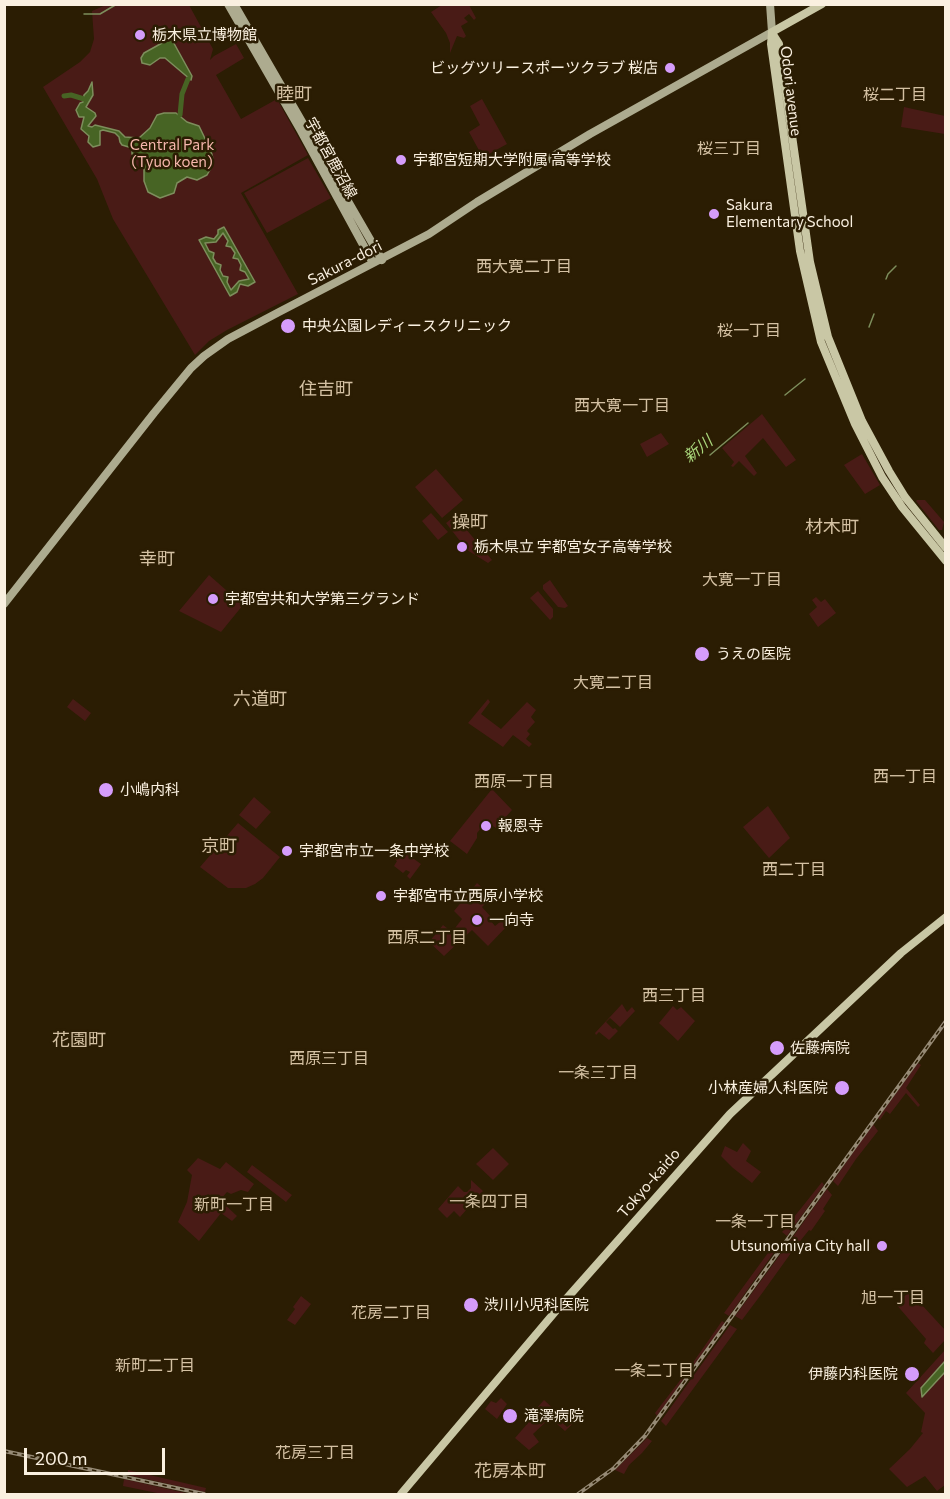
<!DOCTYPE html>
<html>
<head>
<meta charset="utf-8">
<style>
	body { margin:0 }
	#map { position:relative; width:950px; height:1499px; overflow:hidden; background:#2b1d03; font-family:Commissioner,sans-serif }
	canvas { display:block }
	.frame { position:absolute; inset:0; border:6px solid #faf0e0; pointer-events:none }
	.scale { position:absolute; left:24px; top:1448px; width:141px; height:27px; box-sizing:border-box; border:3px solid #faf0e0; border-top:0; padding-left:8px; font-size:18px; line-height:21px; white-space:nowrap; color:#faf0e0; -webkit-text-stroke:4px #2b1d03; paint-order:stroke }
</style>
</head>
<body>
<div id="map">
<canvas width="950" height="1499"></canvas>
<div class="frame"></div>
<div class="scale">200 m</div>
</div>
<script>
const ctx = document.querySelector('canvas').getContext('2d');
ctx.lineJoin = 'round';
function fill(path, color) {
  ctx.fillStyle = color;
  ctx.fill(path, 'evenodd');
}
function shape(rows) {
  const path = new Path2D();
  for (const r of rows) {
    path.moveTo(r[0], r[1]);
    for (let i = 2; i < r.length; i += 2) path.lineTo(r[i], r[i + 1]);
  }
  return path;
}
function trace(path, color, width, dash) {
  ctx.strokeStyle = color;
  ctx.lineWidth = width;
  ctx.lineCap = dash ? 'butt' : 'round';
  ctx.setLineDash(dash || []);
  ctx.stroke(path);
}
function label(font, color, halo, rows, align = 'center') {
  ctx.font = font + ' Commissioner,"Noto Sans JP",sans-serif';
  ctx.lineWidth = 5;
  ctx.setLineDash([]);
  ctx.textBaseline = 'middle';
  ctx.strokeStyle = halo;
  ctx.fillStyle = color;
  for (const [text, x, y, turn = 0] of rows) {
    ctx.save();
    ctx.translate(x, y);
    ctx.rotate((+turn || 0) * Math.PI / 180);
    ctx.textAlign = isNaN(turn) ? turn : align;
    if (halo) ctx.strokeText(text, 0, 0);
    ctx.fillText(text, 0, 0);
    ctx.restore();
  }
}
fill(shape([
	[106,5,189,5,213,49,210,60,214,56,236,44,244,58,216,75,241,119,277,99,308,155,241,193,298,294,227,330,209,341,195,355,113,219,97,179,43,87,80,62,90,52,94,39,92,11],
	[442,5,469,5,476,18,474,20,469,14,464,18,468,22,461,26,466,36,464,38,457,36,450,53,450,43,446,33,431,12],
	[482,99,507,144,487,155,481,154,469,132,480,125,470,106],
	[904,107,945,116,945,134,901,127],
	[308,158,331,198,267,233,244,193],
	[762,414,796,460,786,467,763,438,745,456,757,473,754,476,739,461,733,467,731,466,734,462,722,448],
	[661,433,669,444,647,457,640,444],
	[862,454,880,485,865,494,844,465],
	[436,469,463,500,442,518,415,487],
	[917,500,925,500,944,522,942,530,939,530,916,501],
	[431,513,448,532,438,540,422,521],
	[455,516,492,560,488,563,467,550,446,523],
	[209,575,243,605,221,632,179,611],
	[550,580,568,606,565,608,558,607,543,589,543,585],
	[538,591,553,609,553,617,550,620,530,598],
	[816,597,821,602,825,599,836,613,818,627,809,614,817,607,812,600],
	[73,699,91,713,85,721,67,707],
	[488,699,490,702,481,714,501,729,527,702,536,710,531,717,535,722,527,731,530,734,526,739,532,744,529,747,513,735,503,747,468,723],
	[492,789,512,810,496,828,486,822,477,833,477,838,467,854,450,841],
	[254,797,271,812,256,829,239,815],
	[768,806,790,838,769,858,743,827],
	[238,823,280,857,263,878,255,884,246,888,228,888,200,867],
	[400,849,421,864,410,879,407,876,410,872,406,870,403,873,394,866,397,861,393,858],
	[477,883,486,891,483,895,489,900,482,907,491,917,490,920,495,926,505,918,510,923,488,946,472,930,444,956,429,942,443,925,452,932,462,919,454,911],
	[622,1004,627,1012,632,1007,635,1011,620,1027,610,1018,606,1022,613,1029,615,1028,618,1031,609,1040,599,1032,596,1035,595,1033],
	[673,1006,677,1010,681,1007,695,1021,678,1041,659,1023],
	[918,1063,921,1065,906,1088,920,1105,918,1107,906,1093,890,1114,886,1111,880,1120,878,1118],
	[873,1124,878,1131,856,1159,838,1186,833,1181],
	[743,1143,751,1151,746,1161,761,1172,752,1183,733,1168,721,1156,725,1146,737,1152],
	[493,1148,509,1164,493,1180,476,1164],
	[198,1158,220,1169,226,1162,254,1184,248,1192,241,1190,231,1194,227,1192,220,1200,237,1216,232,1221,221,1213,199,1241,178,1222,187,1202,192,1175,187,1170],
	[252,1165,292,1195,286,1202,247,1172],
	[471,1180,483,1191,460,1217,454,1211,447,1218,438,1209,458,1186,464,1192,467,1192,471,1188],
	[822,1182,824,1185,787,1236,782,1232],
	[827,1189,832,1195,823,1209,825,1211,811,1231,809,1230,797,1245,790,1241],
	[776,1242,780,1244,729,1316,724,1313],
	[785,1248,791,1253,763,1292,742,1320,735,1316],
	[910,1292,945,1330,945,1340,933,1353,924,1343,926,1339,895,1303],
	[301,1296,311,1304,295,1325,287,1320,295,1309,293,1307],
	[722,1321,725,1323,657,1416,655,1413,685,1374],
	[730,1325,737,1329,666,1426,661,1421],
	[945,1350,945,1485,937,1491,925,1476,907,1487,889,1469,910,1449,923,1433,921,1432,925,1413,906,1393],
	[501,1398,507,1404,497,1419,485,1409,491,1401,496,1403],
	[544,1400,557,1412,554,1415,567,1427,579,1418,565,1431,550,1418,533,1434,539,1442,529,1450,515,1438,528,1423,525,1421],
	[647,1438,652,1441,642,1453,629,1465,624,1474,615,1470],
	[128,1470,206,1488,205,1492,128,1475],
	[124,1479,190,1494,162,1494,123,1486]
]), '#491b16');
const water = shape([
	[171,38,192,76,191,80,165,58,160,58,150,65,142,63,141,58,144,53,171,38],
	[92,82,93,95,86,107,95,113,96,116,88,126,92,127,95,125,119,131,125,137,139,138,150,128,157,115,164,113,176,113,187,122,199,126,211,151,213,159,211,168,207,175,197,180,187,177,177,183,174,193,160,198,148,192,144,181,144,159,132,154,132,148,122,145,120,142,119,137,115,133,103,130,100,131,100,145,93,147,88,142,89,136,81,129,84,117,79,117,76,110,80,103,83,102,84,95,88,91,92,82],
	[224,227,255,282,248,286,240,284,237,292,230,296,199,240,206,237,214,239,218,234,218,230,224,227],
	[223,233,228,241,226,246,231,247,235,253,233,258,238,259,241,265,240,270,245,272,249,279,239,281,231,290,227,282,228,277,223,276,220,270,221,265,216,263,213,258,214,253,209,251,205,243,216,242,223,233],
	[945,1361,945,1372,922,1397,921,1388,945,1361]
]);
fill(water, '#476424');
trace(water, '#7d8e5c', 1.5);
trace(shape([
	[84,14,100,14,117,4],
	[886,279,888,274,896,266],
	[869,327,874,314],
	[785,395,805,379],
	[710,455,748,423]
]), '#7d8e5c', 1.5);
trace(shape([
	[64,96,71,95,84,99],
	[180,115,182,94,188,79]
]), '#476424', 5);
trace(shape([
	[228,4,301,131,373,263],
	[234,4,382,260],
	[4,604,154,413,191,368,204,356,228,339,279,312,429,234,477,202,590,134,772,32,770,4]
]), '#adab8f', 8);
trace(shape([
	[772,32,771,44,800,251,821,342,855,424,882,477,902,507,946,561],
	[772,32,822,4],
	[772,33,779,44,810,262,828,337,862,421,889,471,905,497,946,548],
	[401,1494,560,1306,730,1114,901,953,946,917]
]), '#c9c7a5', 8);
const rail = shape([
	[4,1451,204,1494],
	[578,1494,614,1468,645,1436,946,1021]
]);
trace(rail, '#968a75', 4);
trace(rail, '#2b1d03', 1.5, [4.5]);
for (const [x, y, r, color] of [
	[140,35,6,"#d59cfb"],
	[670,68,6,"#d59cfb"],
	[401,160,6,"#d59cfb"],
	[714,214,6,"#d59cfb"],
	[288,326,8,"#d59cfb"],
	[462,547,6,"#d59cfb"],
	[213,599,6,"#d59cfb"],
	[702,654,8,"#d59cfb"],
	[106,790,8,"#d59cfb"],
	[486,826,6,"#d59cfb"],
	[287,851,6,"#d59cfb"],
	[381,896,6,"#d59cfb"],
	[477,920,6,"#d59cfb"],
	[777,1048,8,"#d59cfb"],
	[842,1088,8,"#d59cfb"],
	[882,1246,6,"#d59cfb"],
	[471,1305,8,"#d59cfb"],
	[912,1374,8,"#d59cfb"],
	[510,1416,8,"#d59cfb"]
]) {
  const dot = new Path2D();
  dot.arc(x, y, r, 0, 2 * Math.PI);
  ctx.fillStyle = color;
  ctx.fill(dot);
  trace(dot, '#2b1d03', 2);
}
label('15px', '#faf0e0', '#2b1d03', [
	["栃木県立博物館",152,35],
	["ビッグツリースポーツクラブ 桜店",658,68,"right"],
	["宇都宮短期大学附属 高等学校",413,160],
	["Sakura",726,205],
	["Elementary School",726,222],
	["中央公園レディースクリニック",302,326],
	["栃木県立 宇都宮女子高等学校",474,547],
	["宇都宮共和大学第三グランド",225,599],
	["うえの医院",716,654],
	["小嶋内科",120,790],
	["報恩寺",498,826],
	["宇都宮市立一条中学校",299,851],
	["宇都宮市立西原小学校",393,896],
	["一向寺",489,920],
	["佐藤病院",790,1048],
	["小林産婦人科医院",828,1088,"right"],
	["Utsunomiya City hall",870,1246,"right"],
	["渋川小児科医院",484,1305],
	["伊藤内科医院",898,1374,"right"],
	["滝澤病院",524,1416]
], 'left');
label('15px', '#faf0e0', '#2b1d03', [
	["Odori avenue",791,91,83],
	["宇都宮鹿沼線",331,158,61],
	["Sakura-dori",345,263,-27],
	["Tokyo-kaido",649,1183,-49]
]);
label('15px', '#f6b6ad', '#2b1d03', [
	["Central Park",172,145],
	["(Tyuo koen)",172,162]
]);
label('16px', '#d4c1a3', '#2b1d03', [
	["桜二丁目",895,95],
	["桜三丁目",729,149],
	["西大寛二丁目",524,267],
	["桜一丁目",749,331],
	["西大寛一丁目",622,406],
	["大寛一丁目",742,580],
	["大寛二丁目",613,683],
	["西一丁目",905,777],
	["西原一丁目",514,782],
	["西二丁目",794,870],
	["西原二丁目",427,938],
	["西三丁目",674,996],
	["西原三丁目",329,1059],
	["一条三丁目",598,1073],
	["一条四丁目",489,1202],
	["新町一丁目",234,1205],
	["一条一丁目",755,1222],
	["旭一丁目",893,1298],
	["花房二丁目",391,1313],
	["新町二丁目",155,1366],
	["一条二丁目",654,1371],
	["花房三丁目",315,1453]
]);
label('italic 16px', '#a9d67b', '#2b1d03', [
	["新川",698,449,-39]
]);
label('18px', '#d4c1a3', '#2b1d03', [
	["睦町",294,94],
	["住吉町",326,389],
	["操町",470,522],
	["材木町",832,527],
	["幸町",157,559],
	["六道町",260,699],
	["京町",219,846],
	["花園町",79,1040],
	["花房本町",510,1471]
]);
</script>
</body>
</html>
